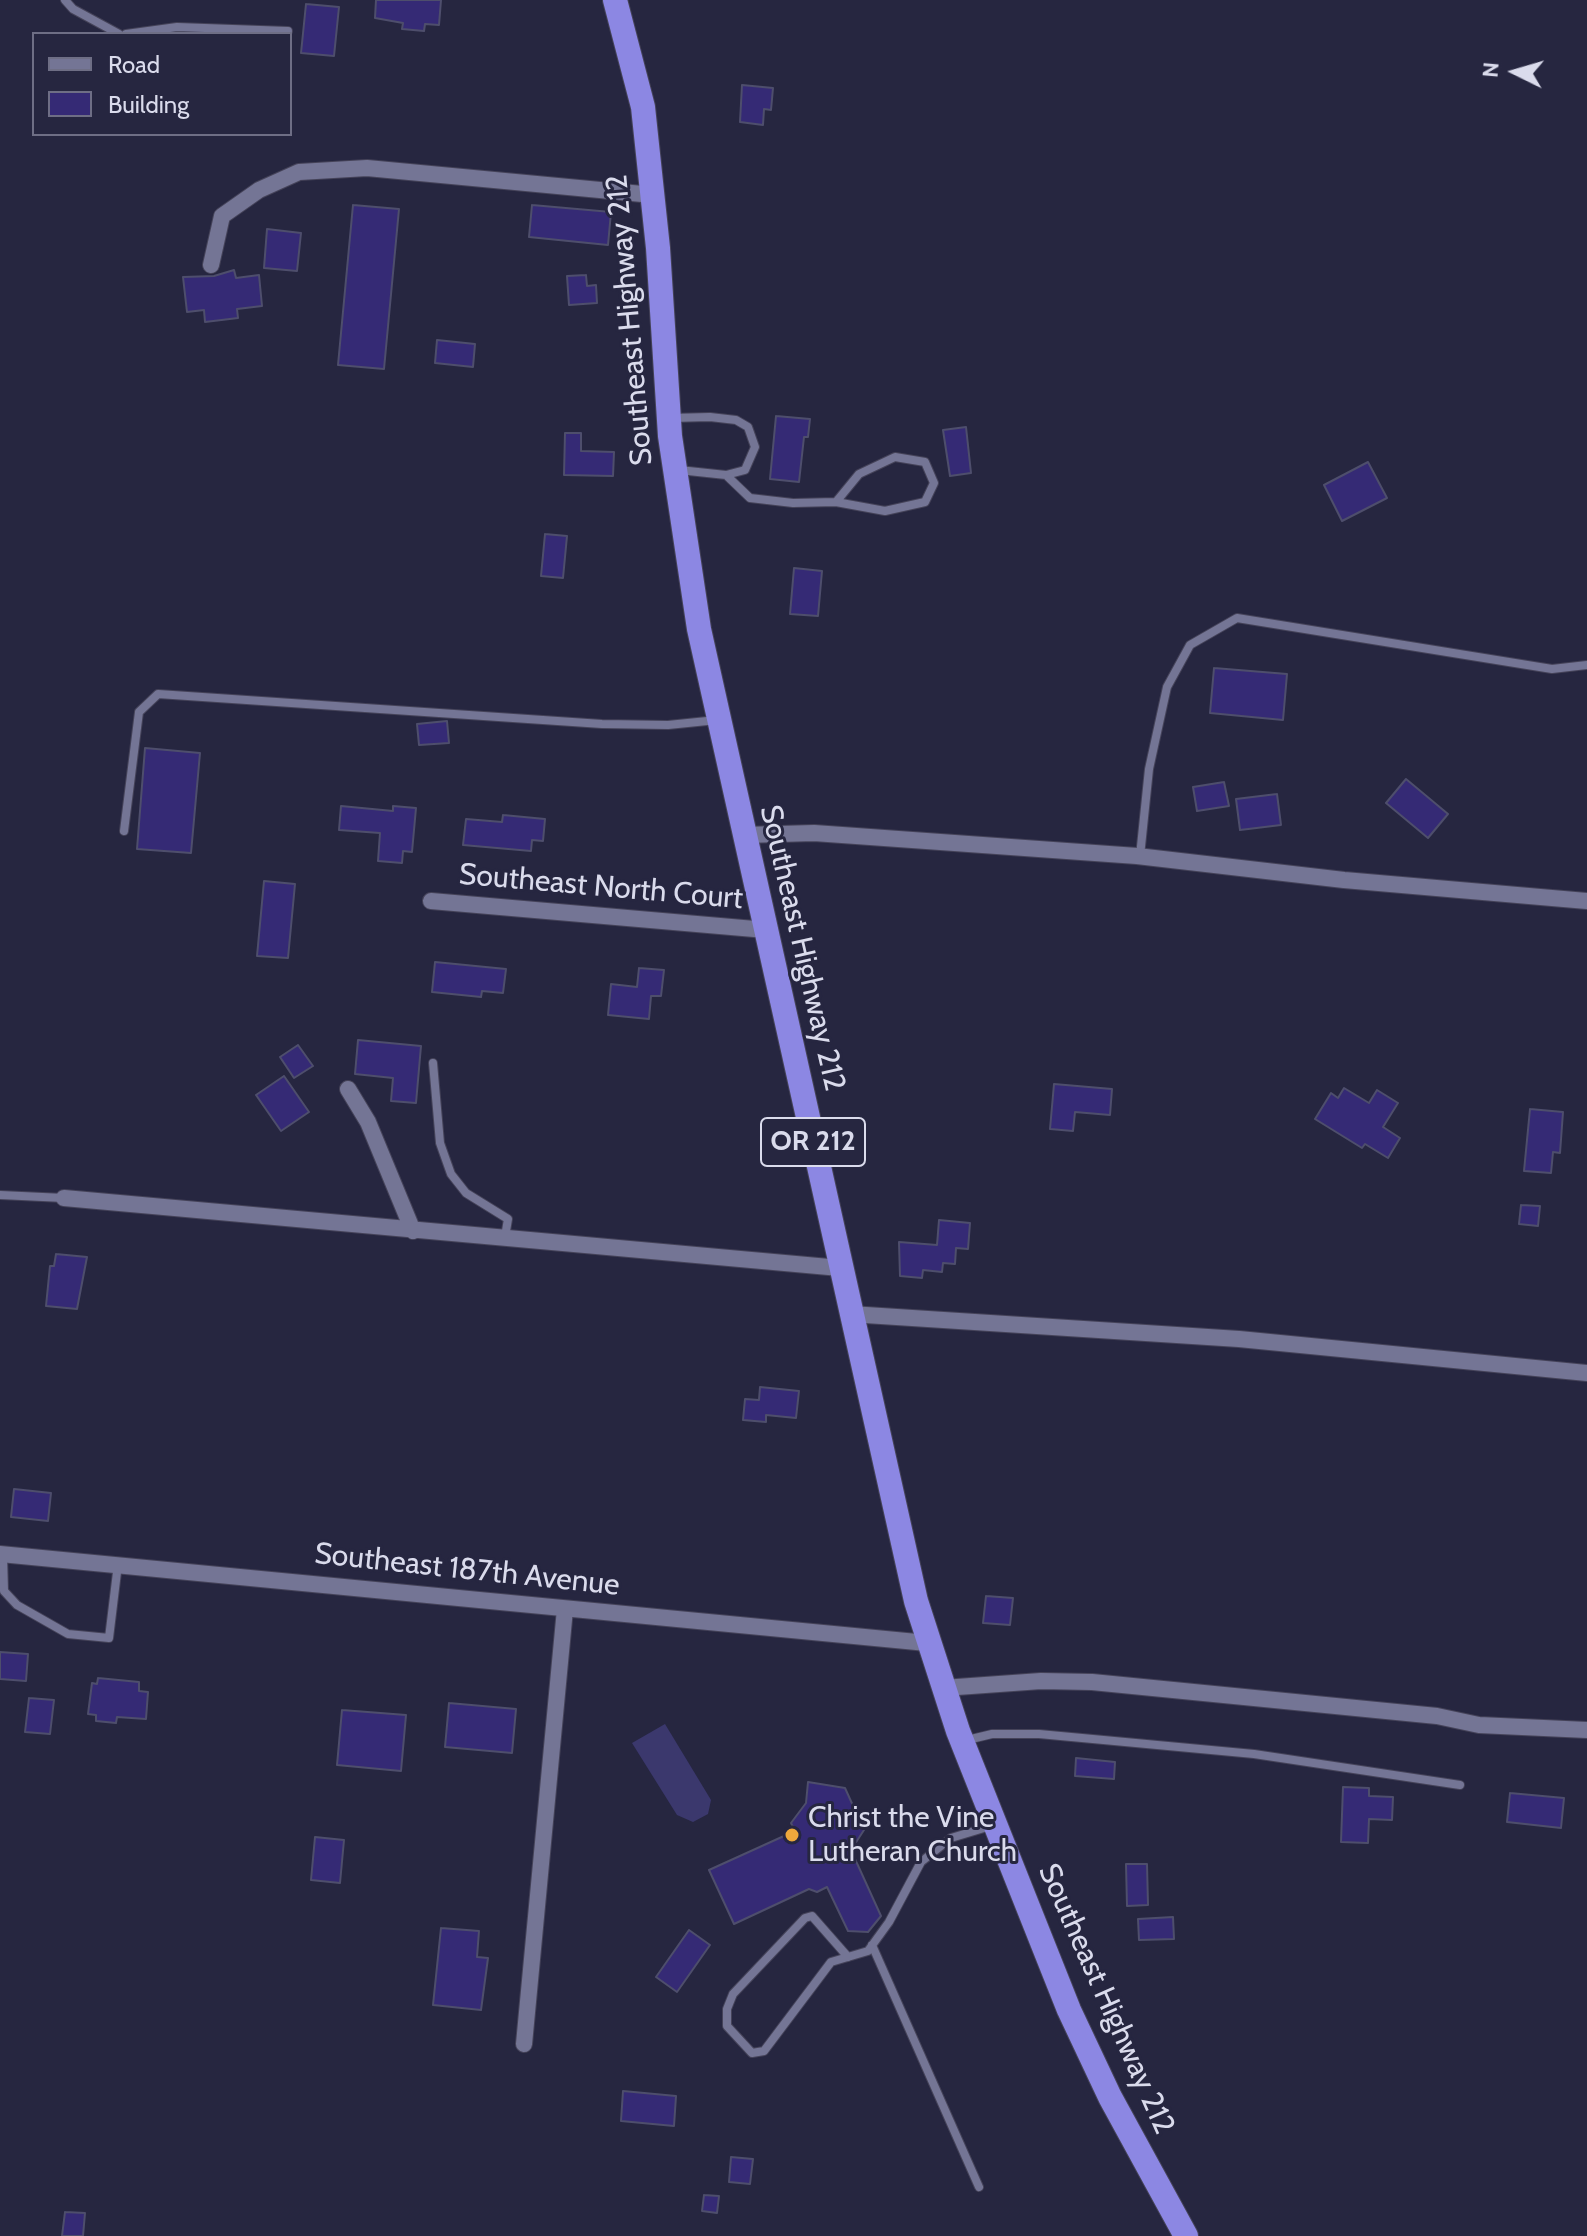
<!DOCTYPE html>
<html>
<head>
<meta charset="utf-8">
<style>
	body { margin:0 }
	#map { position:relative; width:1587px; height:2236px; overflow:hidden; background:#262640; font-family:Cabin,sans-serif }
	canvas { display:block }
	.legend { position:absolute; left:32px; top:32px; width:260px; height:104px; box-sizing:border-box; background:#262640; border:2px solid #6e6e85; margin:0; padding:10px 14px; list-style:none; font-size:24px; color:#dadbec }
	.legend li { display:flex; align-items:center; gap:16px; height:40px }
	.legend b { width:40px; border:2px solid #6e6e85 }
	.north { position:absolute; left:1475px; top:32px; width:80px; height:80px; -webkit-text-stroke:6px #262640; paint-order:stroke; rotate:275deg; font-size:22px; font-weight:700; line-height:32px; text-align:center; color:#dadbec }
	.north::after { content:''; display:block; margin:auto; width:28px; height:36px; background:#dadbec; clip-path:polygon(50% 0,100% 100%,50% 72%,0 100%) }
</style>
</head>
<body>
<div id="map">
<canvas width="1587" height="2236"></canvas>
<ul class="legend">
<li><b style="height:10px;background:#747595"></b>Road</li>
<li><b style="height:22px;background:#352a75"></b>Building</li>
</ul>
<div class="north">N</div>
</div>
<script>
const ctx = document.querySelector('canvas').getContext('2d');
ctx.lineJoin = 'round';
function fill(path, color) {
  ctx.fillStyle = color;
  ctx.fill(path, 'evenodd');
}
function shape(rows) {
  const path = new Path2D();
  for (const r of rows) {
    path.moveTo(r[0], r[1]);
    for (let i = 2; i < r.length; i += 2) path.lineTo(r[i], r[i + 1]);
  }
  return path;
}
function trace(path, color, width, dash) {
  ctx.strokeStyle = color;
  ctx.lineWidth = width;
  ctx.lineCap = dash ? 'butt' : 'round';
  ctx.setLineDash(dash || []);
  ctx.stroke(path);
}
function label(font, color, halo, rows, align = 'center') {
  ctx.font = font + ' Cabin,sans-serif';
  ctx.lineWidth = 6;
  ctx.setLineDash([]);
  ctx.textBaseline = 'middle';
  ctx.strokeStyle = halo;
  ctx.fillStyle = color;
  for (const [text, x, y, turn = 0] of rows) {
    ctx.save();
    ctx.translate(x, y);
    ctx.rotate((+turn || 0) * Math.PI / 180);
    ctx.textAlign = isNaN(turn) ? turn : align;
    if (halo) ctx.strokeText(text, 0, 0);
    ctx.fillText(text, 0, 0);
    ctx.restore();
  }
}
fill(shape([
	[665,1724,711,1800,708,1814,693,1822,677,1815,632,1743]
]), '#3b386d');
const building = shape([
	[376,0,441,0,439,25,425,24,424,31,402,29,403,23,375,18,376,0],
	[306,4,339,7,334,56,301,53,306,4],
	[742,85,773,88,771,110,764,109,763,125,740,122,742,85],
	[353,205,399,209,384,369,338,365,353,205],
	[532,205,611,212,608,245,529,237,532,205],
	[267,229,301,233,297,271,264,268,267,229],
	[234,270,236,278,259,275,262,306,237,309,238,318,205,322,204,310,187,312,183,277,214,276,234,270],
	[586,275,587,286,596,285,597,303,569,305,567,276,586,275],
	[437,340,475,344,473,367,435,363,437,340],
	[776,416,810,419,808,437,804,437,799,482,770,479,776,416],
	[966,427,971,473,950,476,943,430,966,427],
	[565,433,581,433,581,451,614,452,613,476,564,475,565,433],
	[1368,462,1387,498,1342,521,1324,485,1368,462],
	[545,534,567,536,563,578,541,576,545,534],
	[794,568,822,571,818,616,790,614,794,568],
	[1214,668,1287,674,1283,720,1210,713,1214,668],
	[447,721,449,743,419,745,417,724,447,721],
	[145,748,200,753,191,853,137,849,145,748],
	[1406,779,1448,814,1428,838,1386,803,1406,779],
	[1224,782,1229,806,1197,811,1193,787,1224,782],
	[1277,794,1281,825,1240,830,1236,799,1277,794],
	[341,806,393,811,393,806,416,808,412,852,403,851,402,863,378,861,380,833,339,830,341,806],
	[503,815,545,819,543,841,532,840,531,851,463,845,466,819,502,822,503,815],
	[264,881,295,884,288,958,257,956,264,881],
	[435,962,506,969,503,993,482,991,481,997,432,992,435,962],
	[639,968,664,970,661,996,651,996,649,1019,608,1015,611,984,637,987,639,968],
	[358,1040,421,1046,416,1103,391,1101,393,1078,355,1074,358,1040],
	[298,1045,313,1066,294,1078,280,1057,298,1045],
	[284,1076,309,1112,281,1131,256,1095,284,1076],
	[1054,1084,1112,1089,1110,1115,1075,1112,1073,1131,1050,1129,1054,1084],
	[1344,1088,1369,1103,1377,1090,1398,1103,1383,1127,1400,1138,1388,1158,1365,1144,1362,1148,1315,1119,1331,1093,1338,1098,1344,1088],
	[1530,1109,1563,1112,1560,1153,1553,1152,1551,1173,1524,1171,1530,1109],
	[1521,1205,1540,1206,1538,1226,1519,1224,1521,1205],
	[939,1220,970,1223,968,1249,956,1248,955,1264,943,1263,942,1272,923,1270,922,1278,900,1276,899,1242,937,1245,939,1220],
	[56,1254,87,1257,77,1309,46,1306,50,1266,54,1266,56,1254],
	[760,1387,799,1391,796,1418,766,1415,766,1422,743,1420,745,1399,759,1400,760,1387],
	[14,1489,51,1493,48,1521,11,1517,14,1489],
	[986,1596,1013,1598,1010,1625,983,1623,986,1596],
	[0,1652,28,1654,26,1681,0,1679,0,1652],
	[98,1678,139,1682,139,1691,148,1692,146,1719,117,1717,116,1723,96,1721,96,1715,88,1714,92,1683,97,1684,98,1678],
	[29,1698,54,1700,50,1734,25,1732,29,1698],
	[449,1703,516,1709,512,1753,445,1747,449,1703],
	[342,1710,406,1715,401,1771,337,1765,342,1710],
	[1076,1758,1115,1762,1114,1779,1075,1776,1076,1758],
	[808,1782,845,1788,864,1830,851,1850,881,1916,868,1932,848,1931,827,1887,817,1892,809,1889,734,1924,709,1870,795,1831,791,1823,806,1803,808,1782],
	[1343,1787,1369,1788,1369,1796,1393,1797,1392,1820,1369,1819,1368,1843,1341,1842,1343,1787],
	[1510,1793,1564,1798,1561,1828,1507,1822,1510,1793],
	[315,1837,344,1840,340,1883,311,1880,315,1837],
	[1126,1864,1147,1864,1148,1905,1127,1906,1126,1864],
	[1173,1917,1174,1939,1139,1940,1138,1919,1173,1917],
	[441,1928,479,1931,477,1957,488,1958,481,2010,433,2005,441,1928],
	[689,1930,710,1945,677,1992,656,1977,689,1930],
	[623,2091,676,2096,674,2126,621,2121,623,2091],
	[731,2157,753,2159,750,2184,729,2182,731,2157],
	[704,2195,719,2196,717,2213,702,2211,704,2195],
	[65,2212,85,2213,83,2236,62,2236,65,2212]
]);
fill(building, '#352a75');
trace(building, '#4e4e6c', 2);
const lane = shape([
	[65,0,73,9,119,34],
	[126,34,177,27,288,31],
	[670,418,710,417,736,420,748,427,755,447,745,470,726,475],
	[679,470,726,475,750,498,793,503,836,502,885,511,925,502,934,483,925,462,895,457,859,474,836,502],
	[124,831,139,712,158,694,602,724,668,725,717,720],
	[1140,856,1149,769,1167,687,1190,645,1237,618,1552,669,1587,665],
	[433,1063,440,1143,451,1174,466,1193,508,1219,505,1237],
	[0,1195,64,1198],
	[3,1555,4,1591,17,1605,68,1634,109,1638,118,1564],
	[967,1740,992,1734,1039,1734,1254,1754,1460,1785],
	[872,1945,979,2187],
	[848,1957,812,1916,805,1918,733,1994,727,2009,727,2026,752,2053,764,2051,831,1962,868,1951,889,1922,921,1862,951,1838,994,1825]
]);
const street = shape([
	[211,265,222,216,259,190,299,172,367,168,653,195],
	[744,835,814,833,1137,856,1344,880,1587,901],
	[431,901,766,930],
	[348,1089,368,1122,413,1231],
	[64,1198,840,1268],
	[850,1314,1239,1339,1587,1373],
	[0,1554,927,1643],
	[943,1688,1041,1681,1092,1682,1437,1716,1479,1725,1587,1730],
	[524,2044,565,1609]
]);
const highway = shape([
	[615,0,643,107,658,248,670,436,699,629,916,1601,958,1731,1069,2010,1110,2097,1186,2236]
]);
trace(lane, '#454359', 10);
trace(street, '#454359', 18);
trace(highway, '#454359', 26);
trace(lane, '#747595', 8);
trace(street, '#747595', 16);
trace(highway, '#8c87e3', 24);
for (const [x, y, r, color] of [
	[792,1835,8,"#eda83c"]
]) {
  const dot = new Path2D();
  dot.arc(x, y, r, 0, 2 * Math.PI);
  ctx.fillStyle = color;
  ctx.fill(dot);
  trace(dot, '#262640', 3);
}
for (const [x, y, w] of [
	[813,1142,104]
]) {
  const box = new Path2D();
  box.roundRect(x - w / 2, y - 24, w, 48, 6);
  ctx.fillStyle = '#262640';
  ctx.fill(box);
  trace(box, '#dadbec', 2);
}
label('bold 28px', '#dadbec', null, [
	["OR 212",813,1142]
]);
label('30px', '#dadbec', '#262640', [
	["Southeast Highway 212",630,320,-95],
	["Southeast North Court",601,887,5],
	["Southeast Highway 212",802,948,77],
	["Southeast 187th Avenue",467,1570,6],
	["Southeast Highway 212",1106,1999,66]
]);
label('30px', '#dadbec', '#262640', [
	["Christ the Vine",808,1818],
	["Lutheran Church",808,1852]
], 'left');
</script>
</body>
</html>
